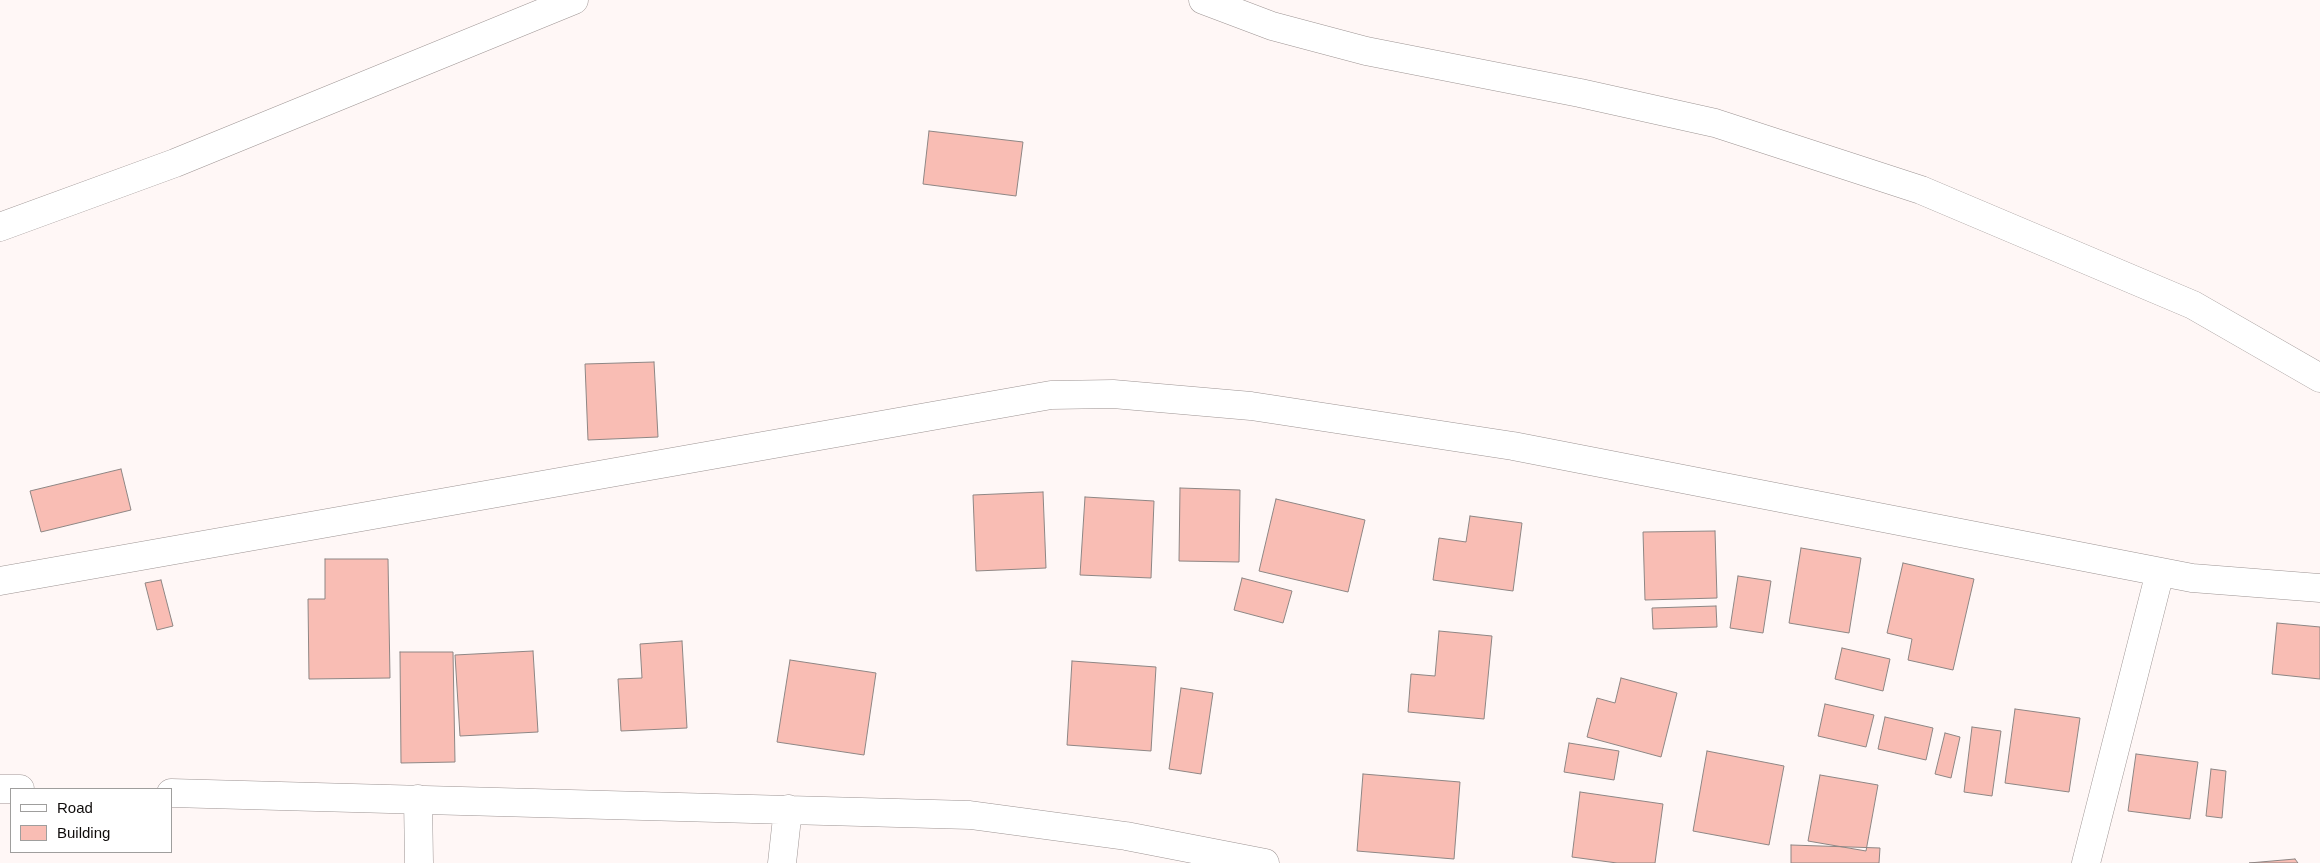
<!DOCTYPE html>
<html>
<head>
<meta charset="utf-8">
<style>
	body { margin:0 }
	#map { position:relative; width:2320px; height:863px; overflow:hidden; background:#fff7f6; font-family:Arial,sans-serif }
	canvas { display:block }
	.legend { position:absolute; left:10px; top:788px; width:162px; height:65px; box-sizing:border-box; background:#fff; border:1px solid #9f9e9d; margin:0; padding:6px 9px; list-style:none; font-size:15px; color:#0f0c0b }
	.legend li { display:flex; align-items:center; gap:10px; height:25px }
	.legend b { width:25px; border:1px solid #9f9e9d }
</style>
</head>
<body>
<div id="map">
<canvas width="2320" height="863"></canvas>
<ul class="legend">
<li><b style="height:6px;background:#fff"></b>Road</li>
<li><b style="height:14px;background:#f9bdb4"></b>Building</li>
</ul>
</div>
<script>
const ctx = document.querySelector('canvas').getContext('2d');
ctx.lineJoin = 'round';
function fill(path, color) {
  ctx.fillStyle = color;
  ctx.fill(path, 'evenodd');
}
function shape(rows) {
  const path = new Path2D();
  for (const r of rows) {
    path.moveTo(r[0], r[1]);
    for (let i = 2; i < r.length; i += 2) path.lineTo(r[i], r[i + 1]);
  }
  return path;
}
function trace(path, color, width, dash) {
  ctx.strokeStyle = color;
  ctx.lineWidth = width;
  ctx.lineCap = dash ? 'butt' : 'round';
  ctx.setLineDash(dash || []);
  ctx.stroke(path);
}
const building = shape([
	[929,131,1023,142,1016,196,923,184,929,131],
	[654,362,658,437,588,440,585,364,654,362],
	[121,469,131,510,41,532,30,491,121,469],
	[1180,488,1240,490,1239,562,1179,561,1180,488],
	[1043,492,1046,568,976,571,973,495,1043,492],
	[1085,497,1154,501,1151,578,1080,575,1085,497],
	[1276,499,1365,520,1348,592,1259,571,1276,499],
	[1470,516,1522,523,1513,591,1433,580,1439,538,1466,542,1470,516],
	[1715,531,1717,598,1645,600,1643,532,1715,531],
	[1801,548,1861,558,1849,633,1789,623,1801,548],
	[325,559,388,559,390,678,309,679,308,599,325,599,325,559],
	[1903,563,1974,579,1953,670,1908,660,1912,639,1887,633,1903,563],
	[1738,576,1771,581,1763,633,1730,628,1738,576],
	[1242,578,1292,591,1283,623,1234,610,1242,578],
	[161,580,173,626,157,630,145,583,161,580],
	[1716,606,1717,627,1653,629,1652,608,1716,606],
	[2277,623,2320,627,2320,679,2272,674,2277,623],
	[1439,631,1492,636,1484,719,1408,712,1411,674,1435,676,1439,631],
	[682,641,687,728,621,731,618,679,642,678,640,644,682,641],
	[1842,648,1890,659,1883,691,1835,679,1842,648],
	[533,651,538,732,460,736,455,655,533,651],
	[400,652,453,652,455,762,401,763,400,652],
	[790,660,876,673,864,755,777,742,790,660],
	[1072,661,1156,667,1151,751,1067,745,1072,661],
	[1621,678,1677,693,1661,757,1587,737,1597,698,1615,703,1621,678],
	[1181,688,1213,693,1201,774,1169,769,1181,688],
	[1825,704,1874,715,1866,747,1818,736,1825,704],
	[2015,709,2080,718,2069,792,2005,783,2015,709],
	[1885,717,1933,728,1926,760,1878,749,1885,717],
	[1972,727,2001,731,1992,796,1964,792,1972,727],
	[1945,733,1960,737,1951,778,1935,774,1945,733],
	[1569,743,1619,751,1614,780,1564,772,1569,743],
	[1707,751,1784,766,1769,845,1693,831,1707,751],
	[2136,754,2198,762,2190,819,2128,811,2136,754],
	[2211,769,2226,771,2222,818,2206,816,2211,769],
	[1363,774,1460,782,1454,859,1357,851,1363,774],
	[1820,775,1878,785,1866,851,1808,841,1820,775],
	[1580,792,1663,804,1655,863,1617,863,1572,857,1580,792],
	[1791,845,1880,848,1879,863,1791,863,1791,845],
	[2295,859,2298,863,2249,863,2295,859]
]);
fill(building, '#f9bdb4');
trace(building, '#8e8684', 1);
const street = shape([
	[1203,0,1272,26,1366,51,1580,93,1715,123,1921,190,2193,305,2320,378],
	[0,581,1051,395,1113,394,1251,406,1513,446,2192,578,2320,588],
	[0,789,20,789],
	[171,793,970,815,1126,836,1265,863],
	[418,799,419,863],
	[782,863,788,809],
	[2086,863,2160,572]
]);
const secondary = shape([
	[0,227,175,163,574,0]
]);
trace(street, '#9d9493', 29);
trace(secondary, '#9d9493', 29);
trace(street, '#fff', 28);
trace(secondary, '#fff', 28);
</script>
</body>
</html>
